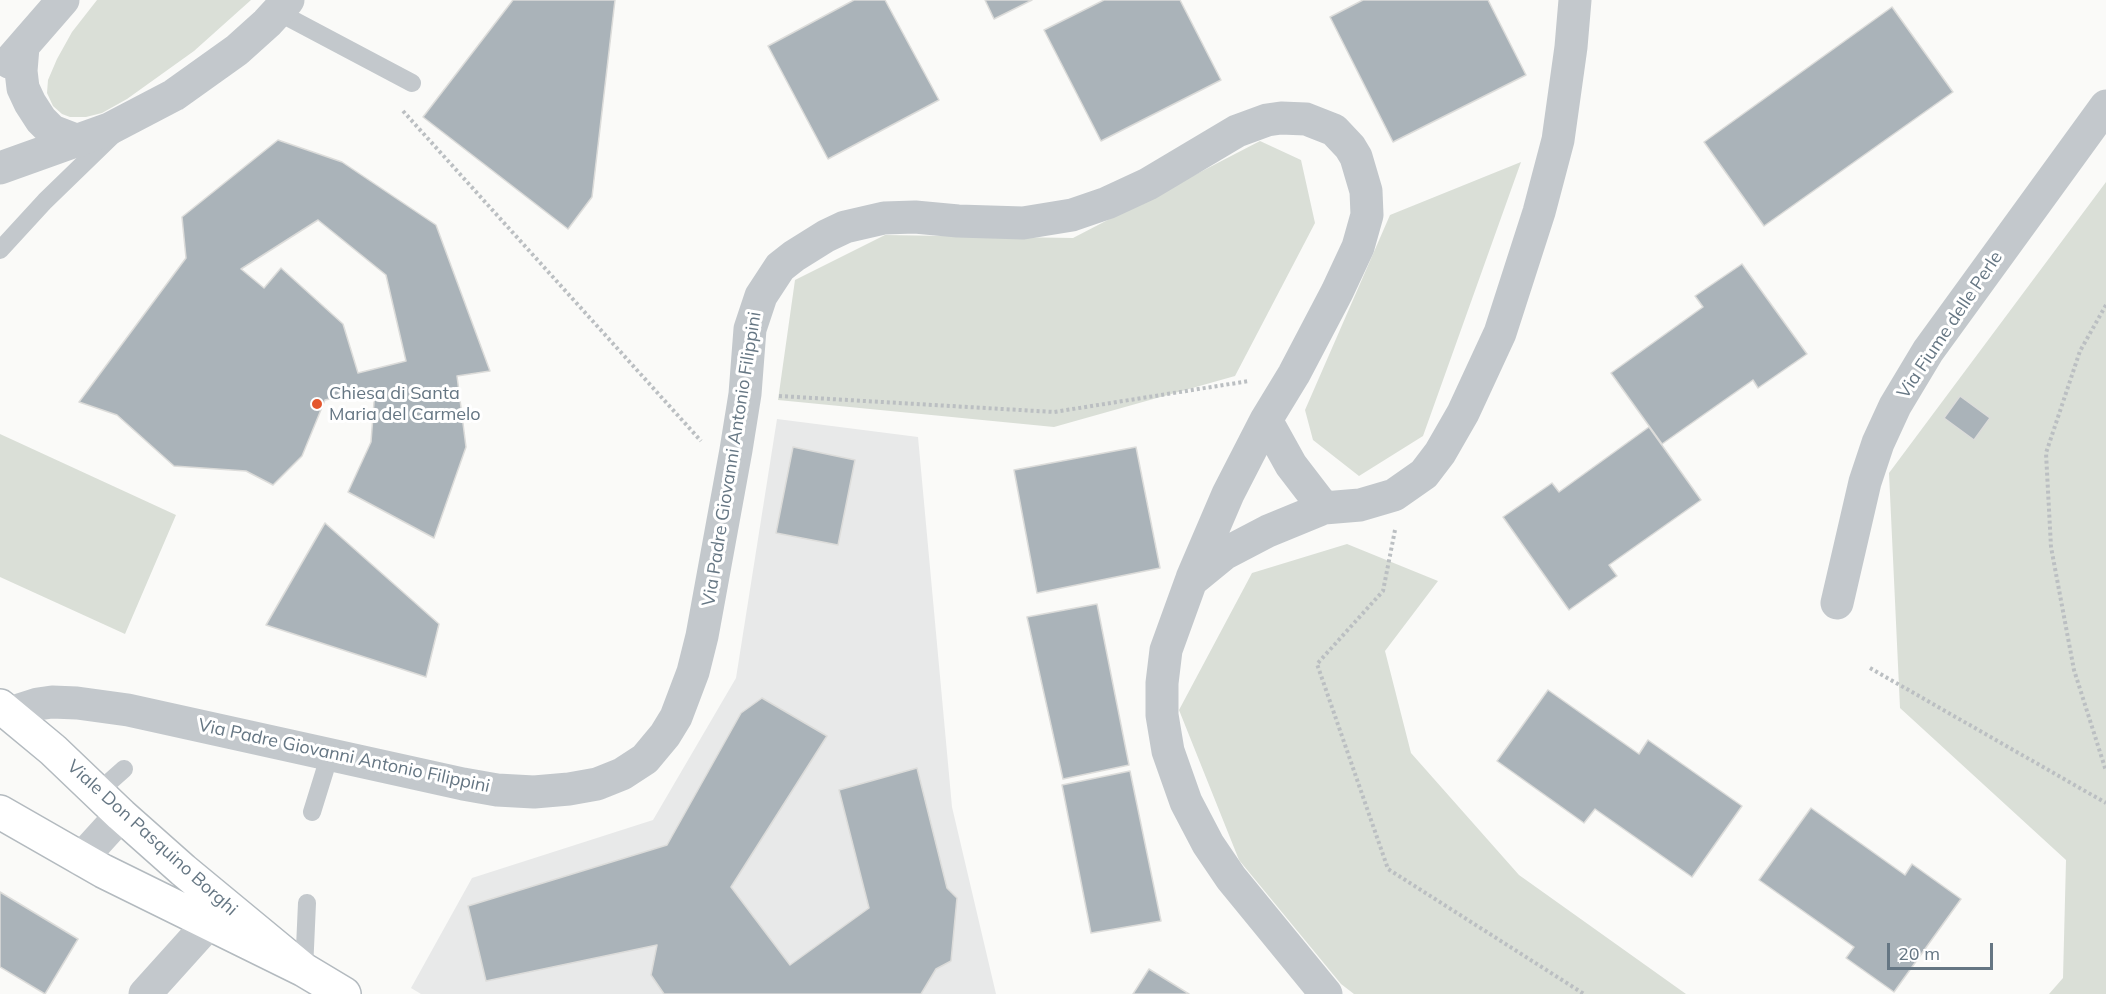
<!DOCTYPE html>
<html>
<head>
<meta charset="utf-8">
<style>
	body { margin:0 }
	#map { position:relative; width:2106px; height:994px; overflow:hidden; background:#fafaf8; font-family:Mulish,sans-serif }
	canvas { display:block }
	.scale { position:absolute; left:1887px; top:943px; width:106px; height:27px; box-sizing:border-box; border:3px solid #657683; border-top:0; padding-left:8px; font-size:18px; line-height:21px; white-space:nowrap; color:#657683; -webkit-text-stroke:4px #fff; paint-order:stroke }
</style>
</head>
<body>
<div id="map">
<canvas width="2106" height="994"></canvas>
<div class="scale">20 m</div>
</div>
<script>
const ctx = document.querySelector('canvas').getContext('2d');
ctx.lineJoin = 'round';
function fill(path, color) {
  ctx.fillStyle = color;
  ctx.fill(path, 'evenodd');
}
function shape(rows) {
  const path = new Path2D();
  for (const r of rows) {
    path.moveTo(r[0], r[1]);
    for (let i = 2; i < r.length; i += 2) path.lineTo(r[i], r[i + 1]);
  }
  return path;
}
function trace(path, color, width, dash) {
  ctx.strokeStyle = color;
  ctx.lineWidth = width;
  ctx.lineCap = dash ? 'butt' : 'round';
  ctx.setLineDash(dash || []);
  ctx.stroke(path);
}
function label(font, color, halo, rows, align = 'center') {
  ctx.font = font + ' Mulish,sans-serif';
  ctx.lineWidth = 6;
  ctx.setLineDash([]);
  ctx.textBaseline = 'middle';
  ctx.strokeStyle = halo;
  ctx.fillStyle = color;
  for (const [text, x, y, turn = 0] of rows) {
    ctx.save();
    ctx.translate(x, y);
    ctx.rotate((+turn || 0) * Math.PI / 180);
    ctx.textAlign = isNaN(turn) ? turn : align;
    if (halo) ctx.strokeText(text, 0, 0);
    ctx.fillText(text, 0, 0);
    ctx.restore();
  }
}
fill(shape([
	[777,419,918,437,952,807,996,994,421,994,411,988,472,878,653,820,736,678]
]), '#e8e9e9');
fill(shape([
	[97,0,251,0,194,51,127,99,102,113,86,117,70,117,62,114,53,106,47,93,48,80,57,59,72,32],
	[1260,141,1301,160,1315,223,1235,376,1054,427,778,400,795,280,885,235,1073,238],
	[1521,162,1423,436,1359,476,1313,440,1305,410,1390,215],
	[2106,182,2106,994,2049,994,2063,978,2066,860,1900,708,1889,473],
	[0,434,176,515,125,634,0,577],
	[1347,544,1438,581,1385,651,1411,753,1519,875,1686,994,1354,994,1341,984,1239,860,1179,710,1252,573]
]), '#dadfd7');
const building = shape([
	[513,0,615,0,592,197,568,229,423,117,513,0],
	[854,0,885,0,939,100,828,159,768,46,854,0],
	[985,0,1032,0,994,19,985,0],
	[1104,0,1180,0,1221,80,1101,141,1044,30,1104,0],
	[1363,0,1488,0,1526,75,1393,142,1330,17,1363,0],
	[1892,7,1953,92,1764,226,1704,142,1892,7],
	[278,140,342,162,436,225,490,371,457,376,466,447,434,538,348,492,371,442,375,389,325,400,302,456,273,485,246,471,174,466,117,415,79,402,186,258,182,217,278,140],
	[318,220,386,275,406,361,358,373,343,324,281,268,264,288,241,269,318,220],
	[1742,264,1807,354,1758,388,1753,380,1662,444,1611,373,1703,307,1695,296,1742,264],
	[1960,396,1990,418,1974,440,1944,418,1960,396],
	[1649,427,1701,500,1609,565,1617,576,1569,610,1503,517,1552,483,1559,492,1649,427],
	[793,447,855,460,838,545,776,533,793,447],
	[1136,447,1160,568,1037,593,1014,470,1136,447],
	[325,523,439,624,426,677,266,625,325,523],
	[1097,604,1129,765,1063,779,1027,617,1097,604],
	[1548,690,1639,754,1648,740,1742,806,1692,877,1595,809,1584,823,1497,761,1548,690],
	[762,698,827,736,731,887,790,965,869,908,839,790,917,768,947,888,957,898,951,961,936,969,921,994,664,994,651,975,657,945,486,981,468,906,667,845,741,713,762,698],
	[1130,771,1161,921,1091,933,1062,785,1130,771],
	[1811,808,1905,875,1912,864,1961,899,1894,992,1846,958,1854,947,1759,880,1811,808],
	[0,892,78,939,45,994,0,967,0,892],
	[1149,969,1189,994,1133,994,1149,969]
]);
fill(building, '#aab3b9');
trace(building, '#dcdcda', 1.5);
const secondary = shape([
	[0,706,53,750,121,815,183,870,304,970],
	[0,812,103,871,304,970,344,994]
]);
trace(secondary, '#b3babf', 36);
trace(shape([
	[403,111,701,441],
	[2106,305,2080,351,2046,453,2051,547,2074,670,2106,771],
	[779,396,1054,412,1249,381],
	[1395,530,1383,591,1317,664,1388,869,1584,994],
	[1870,668,2106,803]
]), '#bbbfc2', 4, [3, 3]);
trace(shape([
	[278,12,412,83],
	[0,250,45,201,112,136],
	[97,793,124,769],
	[312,812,330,754],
	[304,970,307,903]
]), '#c3c8cc', 18);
trace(shape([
	[23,47,21,71,23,88,30,103,41,120,52,131,78,141],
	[9,62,63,0],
	[0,168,109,129,174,95,237,50,267,23,288,0],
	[1192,578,1228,494,1266,420],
	[1837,603,1865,482,1878,443,1895,406,1928,351,2106,106],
	[10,713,38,704,52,702,77,703,128,710,463,784,497,790,534,792,569,789,597,784,622,774,645,759,665,735,676,717,693,672,702,636,736,450,745,394,750,329,761,296,780,267,794,256,826,236,845,227,884,218,915,217,958,221,1023,223,1072,215,1107,203,1148,184,1237,131,1267,120,1281,118,1306,119,1334,130,1350,147,1356,157,1366,191,1367,215,1358,247,1337,292,1294,374,1266,420,1291,465,1324,508],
	[81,859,121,815],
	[145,994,209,923],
	[1326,994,1231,878,1208,844,1186,802,1168,751,1162,715,1162,683,1166,650,1191,581,1224,554,1268,531,1324,508,1360,505,1394,495,1424,474,1440,453,1463,413,1500,333,1539,212,1558,140,1571,47,1575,0]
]), '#c3c8cc', 33);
trace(secondary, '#fff', 33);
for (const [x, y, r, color] of [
	[317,404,6,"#e4572e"]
]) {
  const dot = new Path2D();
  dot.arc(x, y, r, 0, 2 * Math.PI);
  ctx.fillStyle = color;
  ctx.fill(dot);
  trace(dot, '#fff', 2);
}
label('18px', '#657683', '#fff', [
	["Via Fiume delle Perle",1950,325,-56],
	["Via Padre Giovanni Antonio Filippini",732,459,-81],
	["Via Padre Giovanni Antonio Filippini",344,756,12],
	["Viale Don Pasquino Borghi",152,838,42]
]);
label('18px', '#657683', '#fff', [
	["Chiesa di Santa",329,394],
	["Maria del Carmelo",329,415]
], 'left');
</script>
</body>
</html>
